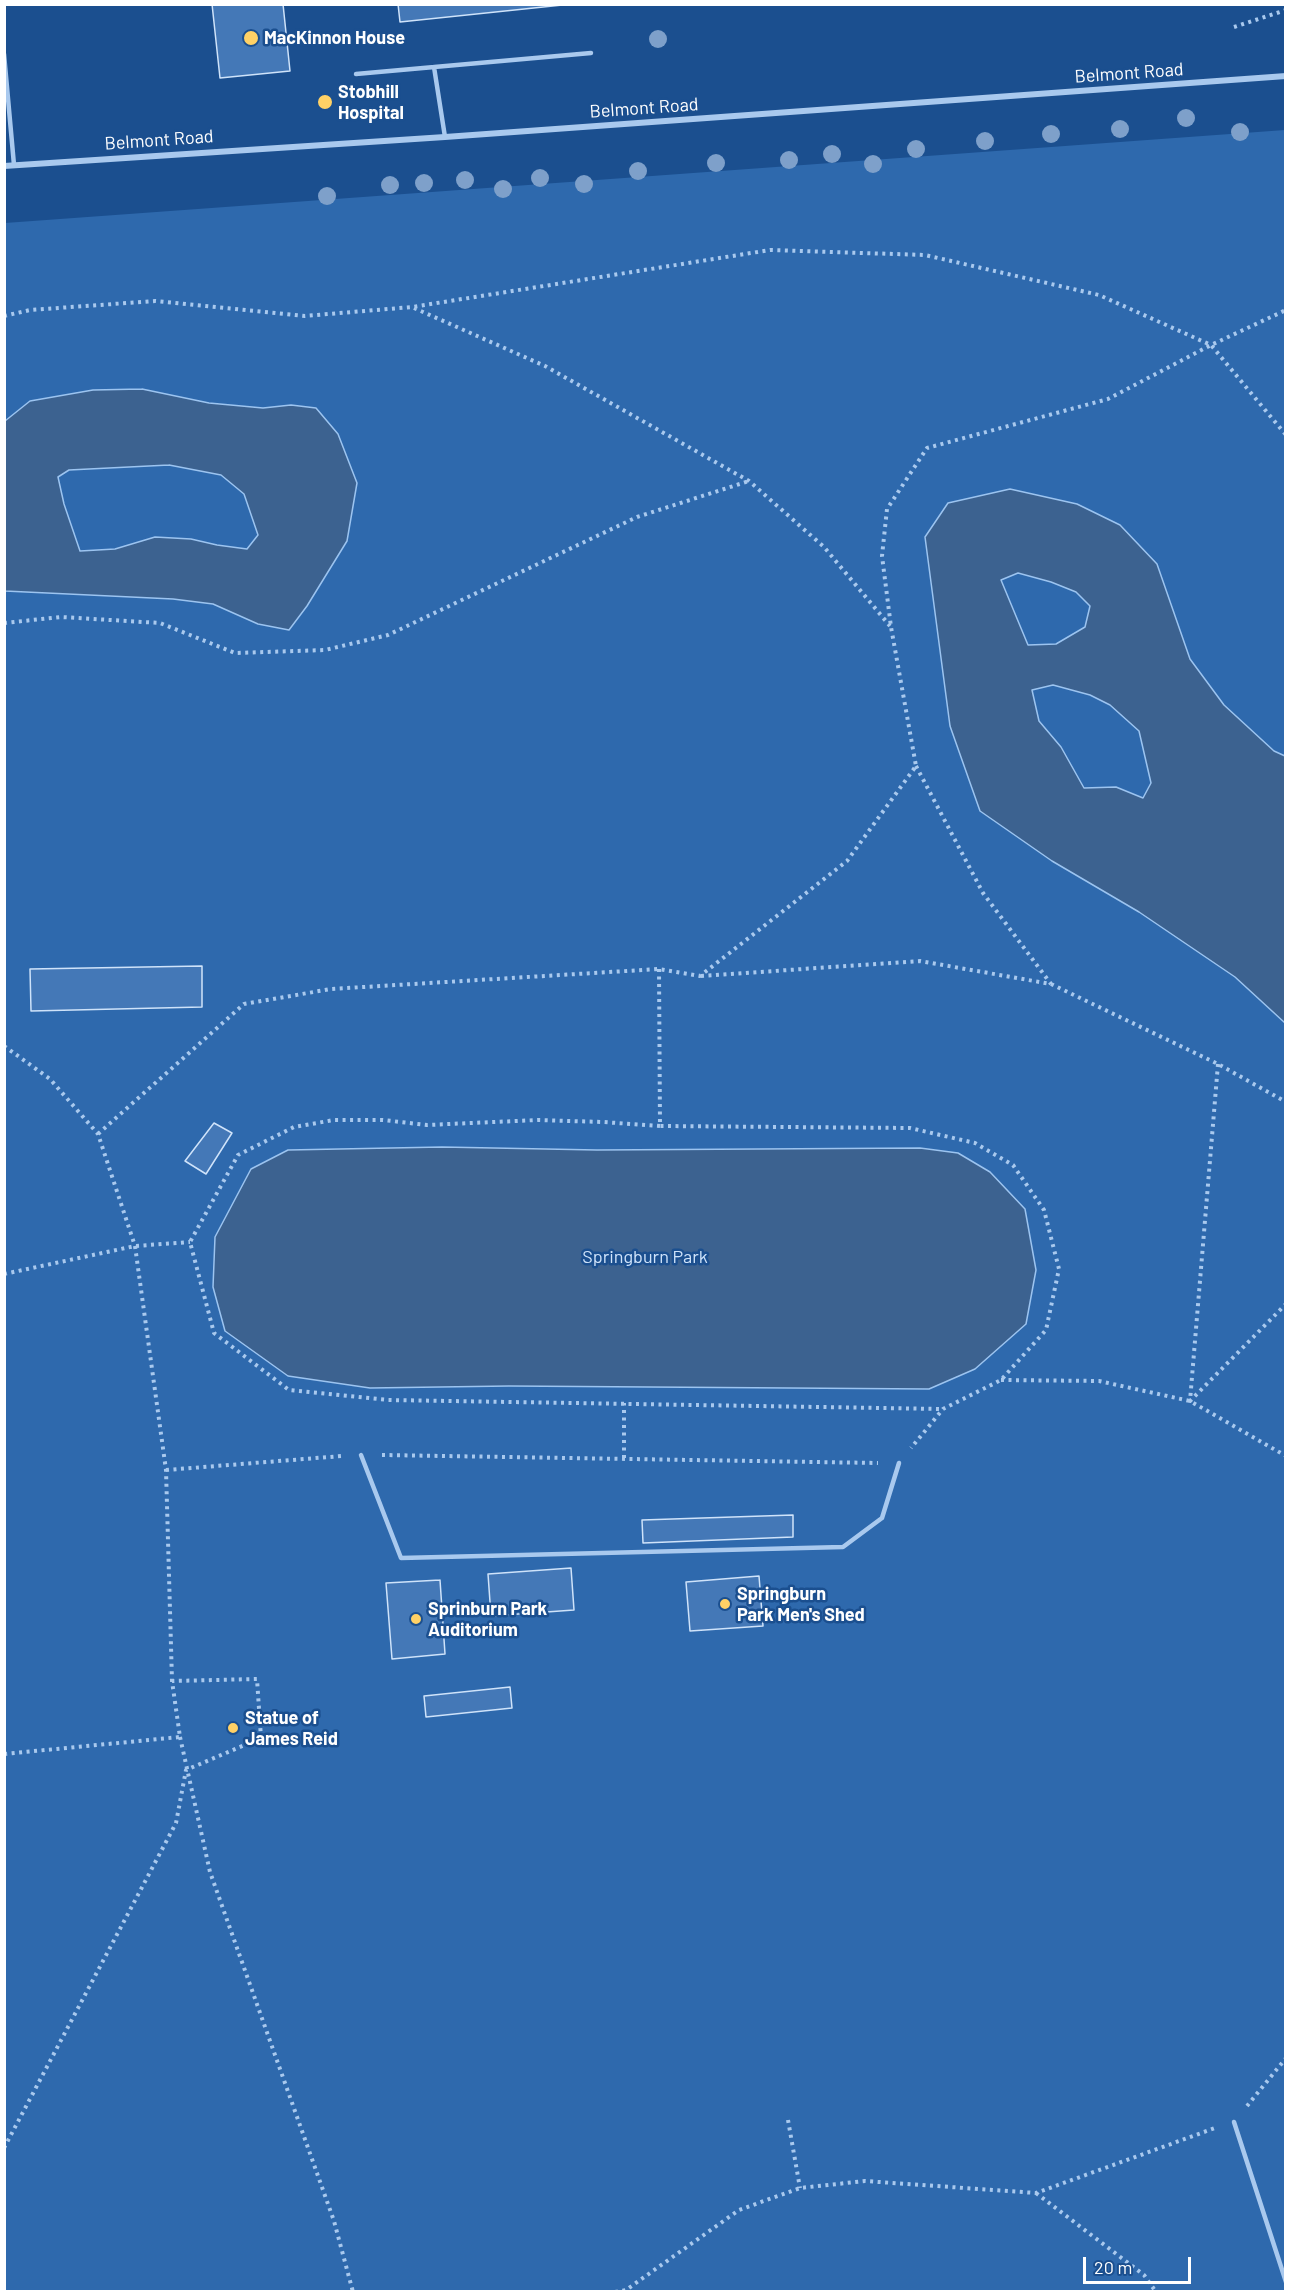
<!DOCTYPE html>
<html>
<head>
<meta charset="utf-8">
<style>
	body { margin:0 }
	#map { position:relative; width:1290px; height:2296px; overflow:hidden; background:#1b4f8f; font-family:Barlow,sans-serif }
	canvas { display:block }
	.frame { position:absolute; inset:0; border:6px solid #fff; pointer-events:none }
	.scale { position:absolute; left:1083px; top:2257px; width:108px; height:27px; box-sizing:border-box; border:3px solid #fff; border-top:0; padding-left:8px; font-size:18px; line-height:21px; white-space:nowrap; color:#fff; -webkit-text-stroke:4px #1b4f8f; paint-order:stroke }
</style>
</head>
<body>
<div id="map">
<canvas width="1290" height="2296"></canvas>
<div class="frame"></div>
<div class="scale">20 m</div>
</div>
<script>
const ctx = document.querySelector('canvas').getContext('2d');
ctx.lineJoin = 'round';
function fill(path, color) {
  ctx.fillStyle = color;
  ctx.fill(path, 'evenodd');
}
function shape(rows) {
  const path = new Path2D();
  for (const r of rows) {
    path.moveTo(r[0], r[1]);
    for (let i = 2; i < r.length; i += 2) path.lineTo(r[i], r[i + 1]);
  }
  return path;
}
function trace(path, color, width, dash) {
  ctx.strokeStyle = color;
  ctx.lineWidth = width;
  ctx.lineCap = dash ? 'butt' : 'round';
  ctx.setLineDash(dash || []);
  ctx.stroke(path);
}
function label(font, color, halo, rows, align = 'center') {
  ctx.font = font + ' Barlow,sans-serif';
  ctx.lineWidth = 5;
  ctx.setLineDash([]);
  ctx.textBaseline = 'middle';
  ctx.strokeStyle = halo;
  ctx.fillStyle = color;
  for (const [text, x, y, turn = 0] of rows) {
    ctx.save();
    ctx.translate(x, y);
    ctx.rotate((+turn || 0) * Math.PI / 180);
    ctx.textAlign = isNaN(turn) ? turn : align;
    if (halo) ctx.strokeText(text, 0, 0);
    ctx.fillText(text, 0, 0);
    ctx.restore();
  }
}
fill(shape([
	[1285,130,1285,2291,5,2291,5,223]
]), '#2e69ad');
const water = shape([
	[142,389,209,403,263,408,291,405,316,408,338,434,357,483,347,541,307,606,289,630,258,624,213,604,173,599,5,591,5,421,30,401,93,390,142,389],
	[169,465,221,475,244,494,258,535,247,549,217,545,191,539,155,537,115,549,80,551,64,504,58,477,69,470,169,465],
	[1010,489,1077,504,1120,525,1157,564,1190,659,1224,705,1274,751,1285,756,1285,1023,1235,977,1139,912,1052,861,980,811,950,726,925,537,948,503,1010,489],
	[1018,573,1051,582,1076,592,1090,606,1085,627,1056,644,1028,645,1001,580,1018,573],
	[1053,685,1090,695,1110,705,1139,731,1151,783,1143,798,1116,787,1084,788,1061,747,1039,721,1032,690,1053,685],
	[442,1147,597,1150,920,1148,958,1153,990,1172,1025,1209,1036,1270,1026,1324,975,1369,929,1389,509,1386,370,1388,288,1376,225,1331,213,1287,215,1237,251,1169,288,1150,442,1147]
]);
fill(water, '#3c6290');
trace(water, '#9cc4f0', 1.5);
const building = shape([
	[212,4,283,4,290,71,220,78,212,4],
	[398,4,572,4,400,22,398,4],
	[202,966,202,1007,31,1011,30,969,202,966],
	[214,1123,232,1133,206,1174,185,1161,214,1123],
	[793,1515,793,1537,643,1543,642,1520,793,1515],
	[571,1568,574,1610,491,1616,488,1574,571,1568],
	[759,1576,763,1626,690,1631,686,1582,759,1576],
	[440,1580,445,1654,392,1659,386,1583,440,1580],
	[510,1687,512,1708,426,1717,424,1696,510,1687]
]);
fill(building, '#4478b7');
trace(building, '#cfe3fa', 1.5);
trace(shape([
	[1234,27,1286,10],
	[414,308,545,366,749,481,824,547,890,626],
	[4,316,30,310,155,301,305,316,412,307,770,250,925,255,1099,295,1211,345,1286,435],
	[4,623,61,617,160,623,235,653,325,650,388,635,637,517,749,481],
	[916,766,983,893,1051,984],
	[659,969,660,1126,910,1128,975,1143,1013,1165,1044,1210,1059,1269,1046,1330,1001,1380,943,1409,911,1448],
	[701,976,920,961,1051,984,1218,1064,1286,1102],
	[4,1046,50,1079,98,1134,135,1246,166,1470,172,1681,180,1737,4,1754],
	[1218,1064,1190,1401,1286,1304],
	[660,1126,603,1122,538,1120,427,1125,383,1120,334,1120,294,1127,238,1155,190,1242,214,1333,289,1390,388,1400,942,1409],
	[98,1134,244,1004,331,989,659,969,700,976,847,861,916,766,891,627,882,556,887,509,927,448,1108,399,1211,345,1286,310],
	[4,1274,135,1246,190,1242],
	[1001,1380,1099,1381,1190,1401,1286,1456],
	[382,1455,878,1463],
	[624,1458,624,1403],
	[166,1470,342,1456],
	[180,1737,210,1872,334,2221,353,2292],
	[1247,2106,1286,2058],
	[788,2120,800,2188],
	[4,2148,176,1823,186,1770,261,1738,257,1679,172,1681],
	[1036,2193,1144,2275,1156,2292],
	[615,2292,626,2290,739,2210,800,2188,865,2181,1036,2193,1215,2128]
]), '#a9c9ee', 4, [3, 4.5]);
trace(shape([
	[4,54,14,165],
	[434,67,445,137],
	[356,74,591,53],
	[361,1455,401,1558,843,1547,882,1518,899,1463],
	[1234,2122,1286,2282]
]), '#a9c9ee', 4.5);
trace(shape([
	[4,166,445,137,1286,76]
]), '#a9c9ee', 6);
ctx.fillStyle = '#7ea0ca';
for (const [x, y] of [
	[658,39],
	[1186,118],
	[1120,129],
	[1240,132],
	[1051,134],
	[985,141],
	[916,149],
	[832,154],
	[789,160],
	[716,163],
	[873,164],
	[638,171],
	[540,178],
	[465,180],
	[424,183],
	[584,184],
	[390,185],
	[503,189],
	[327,196]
]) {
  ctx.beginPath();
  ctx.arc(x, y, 9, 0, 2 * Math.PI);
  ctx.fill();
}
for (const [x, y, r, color] of [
	[251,38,8,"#ffd166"],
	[325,102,8,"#ffd166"],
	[725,1604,6,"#ffd166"],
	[416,1619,6,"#ffd166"],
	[233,1728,6,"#ffd166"]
]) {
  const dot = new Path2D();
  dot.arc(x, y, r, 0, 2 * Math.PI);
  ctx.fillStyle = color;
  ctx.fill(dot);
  trace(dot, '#1b4f8f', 2);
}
label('bold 18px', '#fff', '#1b4f8f', [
	["MacKinnon House",264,38],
	["Stobhill",338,92],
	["Hospital",338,113],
	["Springburn",737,1594],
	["Park Men's Shed",737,1615],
	["Sprinburn Park",428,1609],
	["Auditorium",428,1630],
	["Statue of",245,1718],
	["James Reid",245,1739]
], 'left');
label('18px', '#fff', '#1b4f8f', [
	["Belmont Road",1129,73,-4],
	["Belmont Road",644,108,-4],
	["Belmont Road",159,140,-4]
]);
label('18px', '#cfe3fa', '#1b4f8f', [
	["Springburn Park",645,1257]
]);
</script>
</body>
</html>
